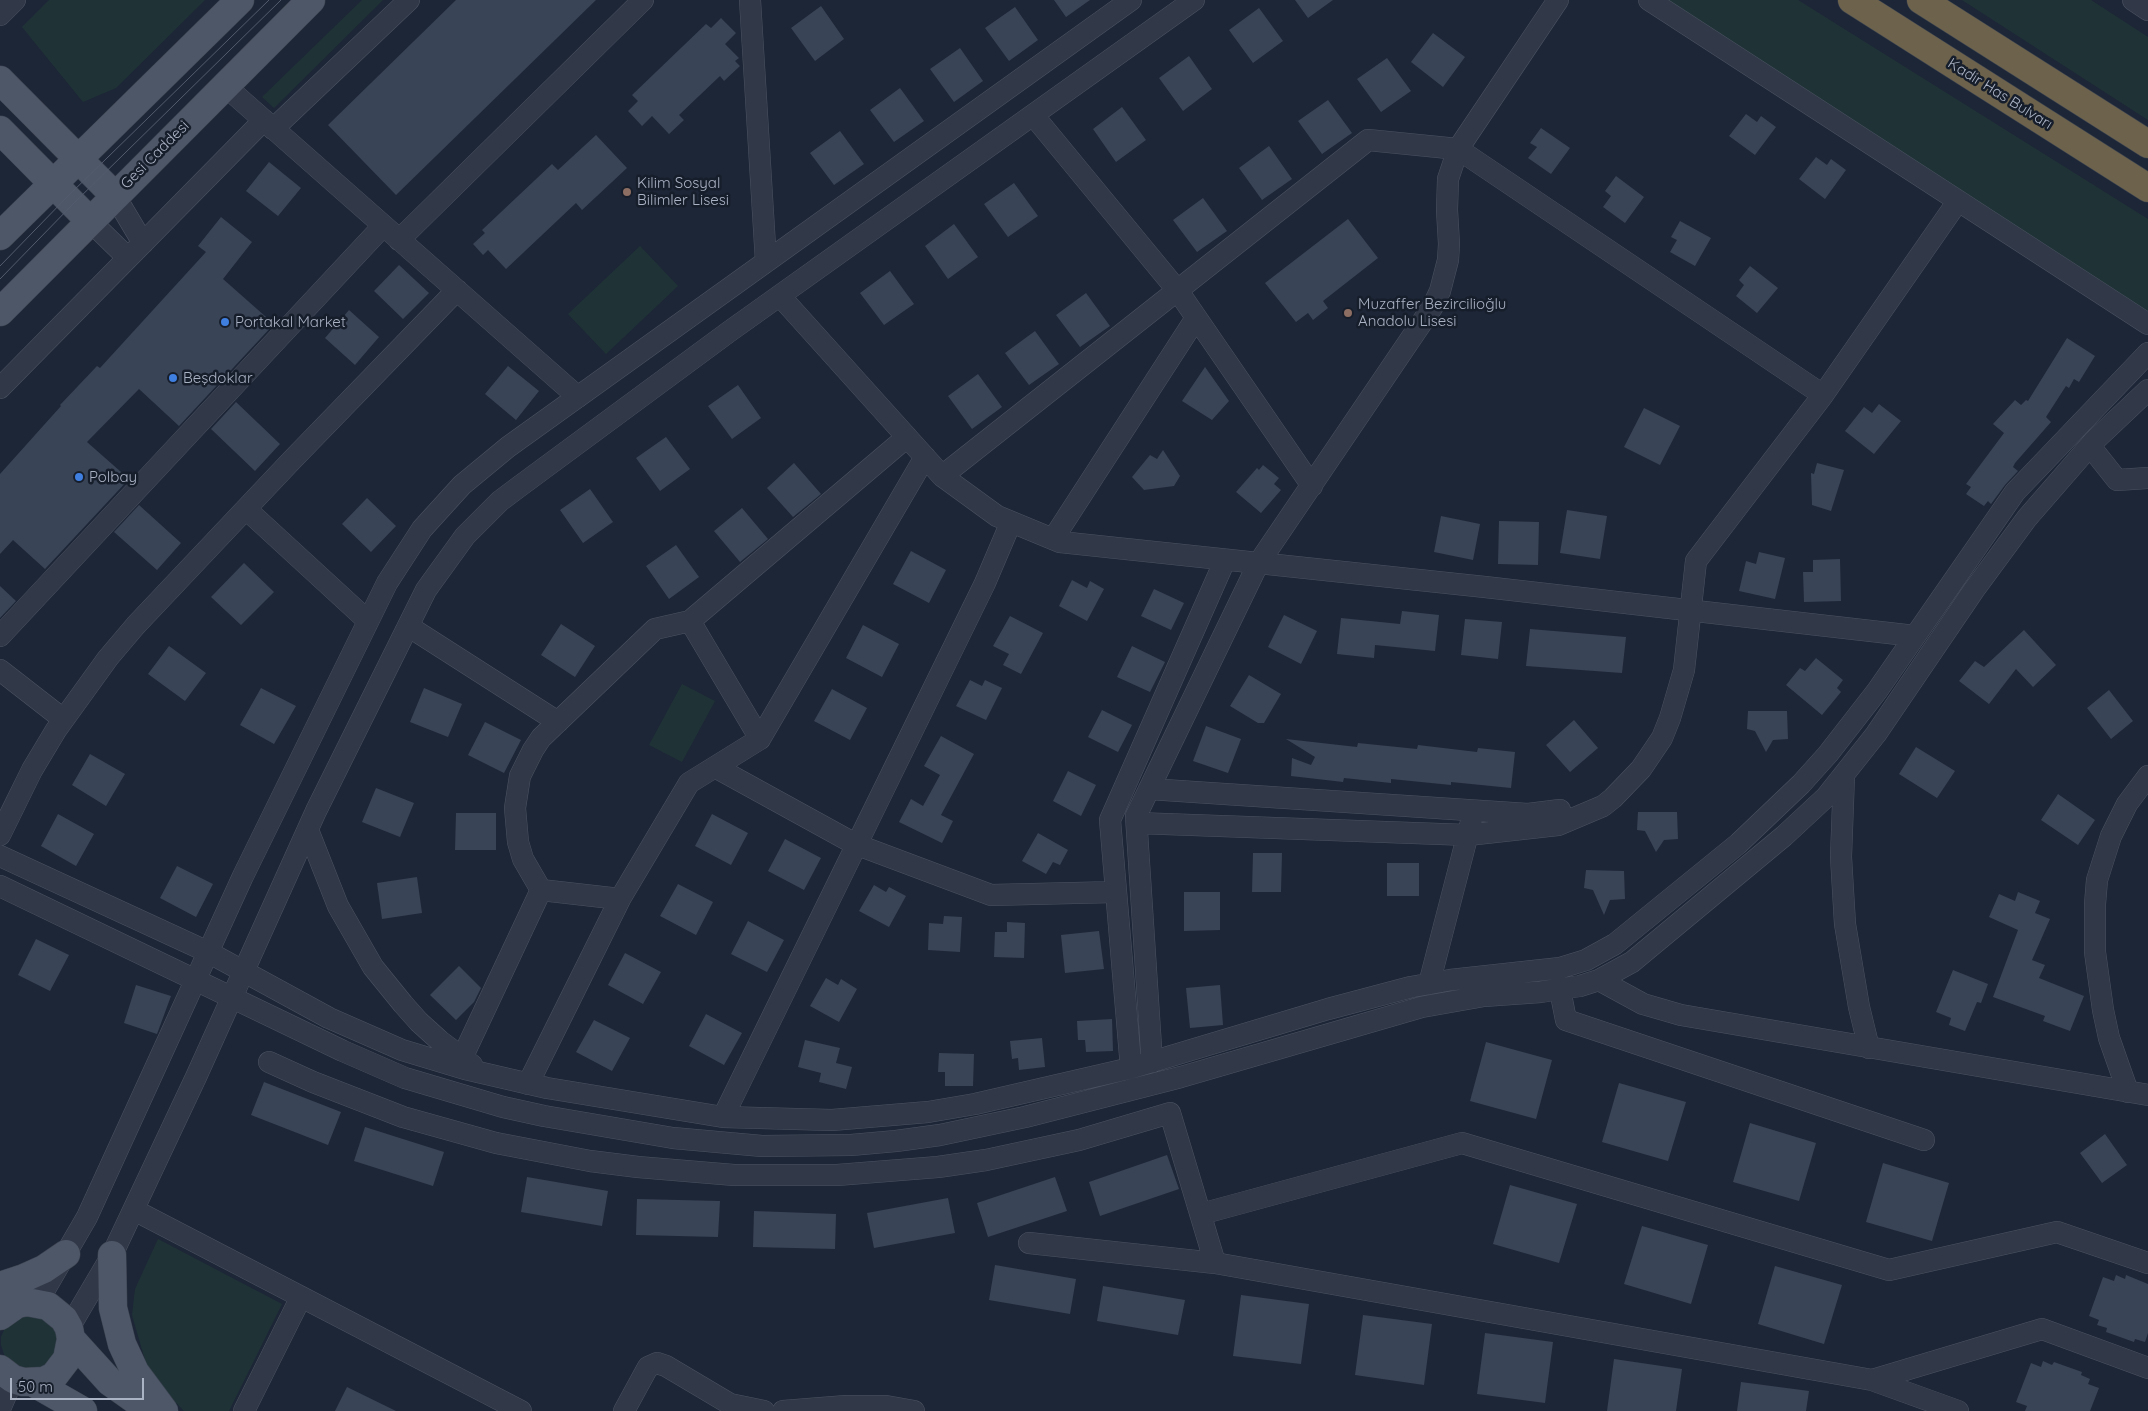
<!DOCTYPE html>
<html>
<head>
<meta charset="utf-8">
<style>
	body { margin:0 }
	#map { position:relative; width:2148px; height:1411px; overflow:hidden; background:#1d2636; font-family:Quicksand,sans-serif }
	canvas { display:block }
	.scale { position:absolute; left:10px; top:1378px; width:134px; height:22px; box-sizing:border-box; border:2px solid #aab3c4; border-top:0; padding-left:6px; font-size:15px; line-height:18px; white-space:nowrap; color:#aab3c4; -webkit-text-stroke:4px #171e2b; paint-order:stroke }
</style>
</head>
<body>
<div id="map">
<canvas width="2148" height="1411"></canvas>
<div class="scale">50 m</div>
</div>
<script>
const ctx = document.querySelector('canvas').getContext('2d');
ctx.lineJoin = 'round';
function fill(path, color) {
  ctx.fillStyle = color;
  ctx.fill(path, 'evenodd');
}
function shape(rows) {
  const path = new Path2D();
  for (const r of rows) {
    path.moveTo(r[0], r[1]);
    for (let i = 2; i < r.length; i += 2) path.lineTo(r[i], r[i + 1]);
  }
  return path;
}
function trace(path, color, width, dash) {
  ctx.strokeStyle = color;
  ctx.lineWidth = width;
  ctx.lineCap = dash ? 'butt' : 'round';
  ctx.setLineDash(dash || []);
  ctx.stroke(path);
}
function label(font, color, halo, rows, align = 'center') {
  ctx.font = font + ' Quicksand,sans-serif';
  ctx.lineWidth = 5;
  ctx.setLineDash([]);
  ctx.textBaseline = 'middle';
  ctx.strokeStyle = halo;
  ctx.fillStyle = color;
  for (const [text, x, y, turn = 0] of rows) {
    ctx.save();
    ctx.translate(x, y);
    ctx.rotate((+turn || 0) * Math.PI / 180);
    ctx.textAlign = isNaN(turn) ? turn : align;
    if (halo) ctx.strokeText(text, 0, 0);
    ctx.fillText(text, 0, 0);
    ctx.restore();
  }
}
fill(shape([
	[49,0,205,0,116,88,83,102,22,27],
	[362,0,383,0,274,108,262,97],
	[1667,0,1798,0,2148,219,2148,316],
	[1962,0,2091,0,2148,37,2148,120],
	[640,246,678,286,606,354,568,314],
	[682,684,715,701,682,762,649,745],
	[158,1239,282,1304,229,1411,184,1411,149,1374,132,1315,135,1289],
	[36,1313,55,1325,60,1347,48,1367,25,1372,6,1360,1,1345,1,1337,7,1323,13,1318]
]), '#1f3337');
fill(shape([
	[456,0,596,0,396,195,328,125],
	[1054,0,1090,0,1066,17],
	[1295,0,1333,0,1308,18],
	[821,6,844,39,815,61,791,28],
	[1015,7,1038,40,1009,61,985,28],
	[1259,8,1283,41,1253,63,1229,30],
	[721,18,736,33,725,44,739,58,735,61,740,66,724,81,720,76,679,115,684,120,669,134,652,116,642,126,628,111,638,101,632,95,706,24,711,28],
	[1433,33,1465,57,1443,87,1411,62],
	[960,48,983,81,954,102,930,69],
	[1189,56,1212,89,1183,111,1159,78],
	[1387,58,1411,91,1381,112,1357,79],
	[900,88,924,121,894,142,870,110],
	[1328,100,1352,133,1322,154,1298,121],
	[1122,107,1146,140,1116,162,1093,129],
	[1746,114,1757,122,1761,116,1776,127,1755,155,1729,136],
	[1541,128,1570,148,1551,174,1528,158,1537,147,1530,143],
	[840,131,864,164,834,185,810,153],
	[596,135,627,168,582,210,576,203,506,269,488,250,483,255,473,244,485,233,482,230,552,164,558,170],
	[1269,146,1292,179,1262,200,1239,168],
	[1816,157,1827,165,1831,159,1846,170,1825,199,1799,179],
	[269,162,301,188,278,216,246,191],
	[1616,176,1644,197,1625,223,1603,207,1611,196,1605,191],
	[1014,183,1038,216,1008,237,984,204],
	[1203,198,1227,231,1197,252,1173,220],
	[221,217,252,242,223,279,274,324,179,426,139,389,87,442,129,479,45,569,13,540,0,554,0,474,61,406,60,405,97,366,100,368,206,252,198,246],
	[1348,219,1378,258,1323,301,1328,308,1313,320,1308,313,1296,322,1265,283],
	[1680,221,1711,238,1695,266,1670,252,1677,240,1671,237],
	[954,224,978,257,948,279,925,246],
	[399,265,429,293,403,319,374,291],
	[1750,266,1778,288,1757,313,1736,296,1744,285,1739,280],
	[890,271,914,304,884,325,860,293],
	[1086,293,1110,326,1080,347,1056,315],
	[349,310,379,337,355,365,325,338],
	[1035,331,1059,364,1029,385,1005,353],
	[2067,338,2095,356,2079,382,2074,379,2069,388,2066,386,2046,417,2051,422,2015,463,2013,467,2018,471,2005,485,1991,504,1988,501,1984,506,1966,494,1971,487,1966,484,2004,433,1993,424,2015,400,2021,405,2026,400,2028,401],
	[508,366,539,391,516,420,485,394],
	[1205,367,1229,401,1212,420,1182,401],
	[978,374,1002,407,972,429,948,396],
	[738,385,761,418,732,439,708,406],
	[236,402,280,444,255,471,211,429],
	[1879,404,1901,421,1874,454,1845,431,1864,407,1872,413],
	[1644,408,1680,426,1660,465,1624,447],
	[666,437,690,469,660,491,636,458],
	[1163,450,1180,476,1174,486,1144,490,1132,477,1150,455,1157,459],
	[794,463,821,494,793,517,767,488],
	[1817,463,1844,470,1831,511,1812,505,1811,473,1814,474],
	[1263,465,1279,478,1274,484,1281,490,1261,513,1236,492,1257,468,1259,470],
	[590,489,613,522,583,543,560,510],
	[367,498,396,526,371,552,342,524],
	[139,505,181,543,157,570,114,532],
	[742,508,768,539,740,562,714,531],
	[1567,510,1607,516,1600,559,1560,553],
	[1441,516,1480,524,1473,560,1434,552],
	[1499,521,1539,522,1538,565,1498,564],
	[676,545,699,577,669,599,646,566],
	[911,551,946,570,929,603,893,584],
	[1759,552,1785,558,1775,599,1739,591,1746,561,1756,564],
	[1840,559,1841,601,1804,602,1803,572,1813,572,1813,560],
	[244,563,274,592,241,625,211,597],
	[1072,580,1087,588,1090,581,1104,589,1087,621,1059,606],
	[0,586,16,601,0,618],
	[1154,589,1184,603,1171,630,1141,616],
	[1402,611,1439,615,1435,651,1375,645,1374,658,1337,654,1341,618,1400,624],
	[1284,615,1317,631,1301,664,1268,647],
	[1010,616,1043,633,1021,674,1003,665,1009,654,993,646],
	[1465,619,1502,622,1498,659,1461,655],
	[561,624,595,646,575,677,541,655],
	[863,625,899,644,882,677,846,658],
	[1530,629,1626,637,1622,673,1526,666],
	[2024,630,2056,665,2033,687,2016,669,1989,704,1959,681,1975,661,1984,667],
	[169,646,206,673,185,701,148,674],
	[1132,646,1165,662,1150,692,1117,677],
	[1816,658,1843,680,1837,688,1841,692,1822,715,1786,685,1800,668,1805,671],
	[1249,675,1281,694,1264,723,1258,723,1230,706],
	[970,680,982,686,985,680,1002,688,986,720,956,706],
	[261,688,296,706,274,744,240,725],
	[424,688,462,704,448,737,410,722],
	[832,689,867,708,850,740,814,721],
	[2109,690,2133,721,2111,739,2087,708],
	[1102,710,1132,725,1118,752,1088,737],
	[1748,711,1787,711,1788,739,1773,740,1766,752,1755,731,1747,729],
	[1574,720,1598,748,1570,772,1546,745],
	[485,722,521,740,504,773,468,755],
	[1206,726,1241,739,1228,773,1193,761],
	[941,736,974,754,941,815,953,821,942,843,899,822,911,799,923,806,940,775,924,766],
	[1286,739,1357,747,1358,743,1417,749,1418,745,1477,752,1478,748,1515,752,1511,788,1451,782,1451,785,1391,779,1391,783,1344,778,1343,782,1291,776,1292,758,1311,765,1315,757],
	[1916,747,1955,771,1937,798,1899,774],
	[90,754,125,774,106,806,72,785],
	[1068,771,1096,785,1081,816,1053,801],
	[376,788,414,803,400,837,362,822],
	[2058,794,2095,820,2078,845,2041,820],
	[1638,812,1677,812,1678,839,1664,840,1656,852,1645,831,1637,830],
	[456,813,496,813,496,850,455,850],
	[58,814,94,834,76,866,41,846],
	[712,814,748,833,731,865,695,846],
	[1038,833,1068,850,1060,865,1053,862,1046,874,1022,861],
	[785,839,821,858,804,890,768,871],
	[1253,853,1282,853,1281,892,1252,892],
	[1387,863,1419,863,1419,896,1387,896],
	[177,866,213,884,196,917,160,898],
	[1586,870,1624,871,1625,899,1610,900,1604,915,1593,890,1584,888],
	[417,877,422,913,382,919,377,883],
	[678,884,713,902,696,935,660,916],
	[874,885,886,892,889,887,906,896,889,927,859,911],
	[1184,892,1220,892,1220,930,1184,931],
	[2018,892,2040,901,2035,913,2050,919,2032,960,2045,965,2039,978,2084,996,2070,1031,2043,1021,2045,1016,1993,997,2018,930,1989,917,1999,894,2015,901],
	[944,916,962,917,960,952,928,950,929,923,943,924],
	[748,921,784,940,767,972,731,954],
	[1007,922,1025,923,1024,958,994,957,995,932,1007,932],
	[1099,931,1104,969,1065,973,1061,935],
	[36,939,69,955,50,991,18,975],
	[625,953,661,972,643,1004,608,985],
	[459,966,481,988,474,1002,456,1020,430,995],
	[1953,970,1988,984,1981,1003,1977,1002,1965,1031,1949,1025,1951,1018,1936,1012],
	[826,978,838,985,841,979,857,989,839,1022,810,1006],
	[136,985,171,996,157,1034,124,1023],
	[1220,985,1223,1025,1190,1028,1186,988],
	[706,1014,742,1033,724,1065,689,1046],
	[1112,1019,1113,1051,1086,1052,1085,1040,1078,1040,1077,1021],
	[594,1020,630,1038,612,1071,576,1052],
	[1042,1038,1045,1067,1019,1070,1018,1058,1012,1059,1010,1041],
	[805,1040,840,1048,836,1063,852,1067,846,1089,819,1082,821,1073,798,1067],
	[1486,1042,1552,1060,1536,1119,1470,1101],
	[939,1053,974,1054,973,1086,945,1086,945,1072,938,1072],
	[264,1082,341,1112,328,1145,251,1115],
	[1619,1083,1686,1102,1668,1161,1602,1142],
	[1750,1123,1816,1143,1799,1201,1733,1182],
	[365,1127,444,1152,433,1186,354,1161],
	[2105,1134,2127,1165,2102,1183,2080,1153],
	[1167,1155,1179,1189,1100,1216,1089,1182],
	[1883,1163,1949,1183,1932,1241,1866,1222],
	[527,1177,608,1191,602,1226,521,1212],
	[1055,1177,1067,1211,988,1237,977,1203],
	[1510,1185,1577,1204,1559,1263,1493,1244],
	[948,1198,955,1233,874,1248,867,1213],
	[637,1199,720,1201,718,1237,636,1235],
	[754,1211,836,1214,835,1249,753,1247],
	[1642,1226,1708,1245,1691,1304,1624,1284],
	[995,1265,1076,1279,1070,1314,989,1300],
	[1775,1266,1842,1285,1824,1344,1758,1324],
	[2116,1275,2125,1279,2126,1275,2148,1284,2148,1333,2145,1342,2135,1339,2134,1342,2106,1332,2107,1328,2097,1325,2099,1320,2089,1316,2103,1277,2114,1281],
	[1103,1286,1185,1300,1178,1335,1097,1321],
	[1241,1295,1309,1304,1301,1364,1233,1356],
	[1363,1315,1432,1324,1424,1385,1355,1375],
	[1485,1333,1553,1342,1545,1403,1477,1394],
	[1614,1359,1682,1369,1676,1411,1607,1411],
	[2043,1361,2052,1365,2054,1362,2082,1372,2081,1375,2090,1379,2088,1384,2099,1388,2090,1411,2025,1411,2027,1406,2016,1402,2031,1363,2041,1367],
	[1741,1382,1809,1391,1806,1411,1737,1411],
	[347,1387,396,1411,335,1411]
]), '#394457');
const minor = shape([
	[750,0,766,262],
	[1649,0,2148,324],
	[2133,0,2148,10],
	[0,15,15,0],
	[224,85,578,397],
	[1033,115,1178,291,1312,486],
	[273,129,409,0],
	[115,196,143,243],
	[90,221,128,258],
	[399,240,643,0],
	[780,296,942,476,997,516,1060,542,1485,587,1915,636],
	[0,388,264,120],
	[1823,395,1958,201],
	[2090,446,2117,480,2148,478],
	[942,476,1368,140,1458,149,1823,395,1696,561,1684,670,1670,718,1662,738,1641,769,1613,798,1603,806,1558,825,1468,835,1137,823],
	[246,509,368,621],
	[1053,539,1196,318],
	[690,621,907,437],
	[408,626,558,722],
	[0,636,383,226],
	[0,670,63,719],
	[715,767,855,844,991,895,1116,892],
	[1844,776,1841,857,1845,924,1859,1007,1869,1048],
	[1149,789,1528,814,1560,810],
	[308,830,338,906,373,967,403,1004,419,1022,440,1041,472,1065],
	[0,835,32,770,56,730,108,658,136,625,292,460,457,290],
	[0,856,208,952,329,1018,402,1050,465,1069,547,1088,723,1117,832,1120,928,1112,975,1104,1131,1068,1328,1009,1411,987,1450,980,1560,968,1586,960,1615,944,1738,844,1801,784,1828,754,1877,691,2015,492,2148,353],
	[0,886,343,1051,405,1078,503,1107,544,1116,673,1138,762,1146,851,1145,896,1141,940,1135,1025,1117,1181,1077,1422,1007,1484,996,1541,992,1580,986,1599,980,1632,962,1784,836,1826,797,1876,734,1974,590,2027,518,2094,441,2148,390],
	[541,890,620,899],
	[1599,980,1643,1004,1681,1015,2148,1095],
	[1429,984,1471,822],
	[1560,990,1566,1020,1924,1140],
	[462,1058,541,890,523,859,518,842,515,808,520,776,533,750,541,738,655,629,690,621,760,739],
	[269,1062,313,1082,403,1117,496,1143,590,1161,638,1167,734,1175,837,1175,938,1167,986,1160,1079,1140,1170,1113,1215,1263],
	[1152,1062,1136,816,1258,564,1433,306,1440,291,1448,260,1449,244,1447,210,1448,179,1458,149,1558,0],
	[1131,1068,1110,820,1225,560],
	[528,1084,620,899,689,783,760,739,925,457],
	[2128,1092,2109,1038,2103,1010,2095,952,2095,904,2097,880,2111,836,2127,804,2148,776],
	[723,1117,985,583,1011,522],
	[134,1210,521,1411],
	[1201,1214,1462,1143,1889,1270,2057,1232,2148,1263],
	[1029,1243,1215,1263,1872,1380,2042,1329,2148,1368],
	[37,1303,87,1217,243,876,387,583,422,529,462,485,508,447,1131,0],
	[69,1328,112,1255,196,1077,316,811,426,590,465,536,500,501,520,486,730,331,1194,0],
	[1872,1380,1958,1411],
	[0,1409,13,1379],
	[244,1411,301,1297],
	[624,1411,648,1367,657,1363,666,1366,730,1404,764,1411],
	[783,1411,846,1406,886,1406,914,1411]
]);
const major = shape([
	[0,80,115,196],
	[0,130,90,221],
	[0,236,240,0],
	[0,312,311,0],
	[112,1255,113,1308,122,1344,135,1372,164,1411],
	[0,1286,24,1278,44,1269,66,1254],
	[0,1316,17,1304,27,1302,48,1306,64,1319,69,1328,71,1339,67,1359,54,1376,44,1381,23,1382,13,1379,0,1369],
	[71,1339,110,1382,151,1411],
	[34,1383,83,1411]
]);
const highway = shape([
	[1852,0,2148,188],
	[1921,0,2148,144]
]);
trace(minor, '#4b5362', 22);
trace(major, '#3a4250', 29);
trace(highway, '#38404e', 29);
trace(minor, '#313847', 21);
trace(major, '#4e5767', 28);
trace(highway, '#6d634d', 28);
trace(shape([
	[0,266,67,197,269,0],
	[0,279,73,204,281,0]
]), '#525c6e', 1);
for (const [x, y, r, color] of [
	[627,192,5,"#8d6e63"],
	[1348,313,5,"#8d6e63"],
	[225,322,5,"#3f7fe0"],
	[173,378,5,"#3f7fe0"],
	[79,477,5,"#3f7fe0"]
]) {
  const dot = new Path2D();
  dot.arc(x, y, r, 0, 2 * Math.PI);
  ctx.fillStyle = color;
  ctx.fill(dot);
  trace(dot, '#171e2b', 2);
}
label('15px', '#aab3c4', '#171e2b', [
	["Kadir Has Bulvarı",2000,94,32],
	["Gesi Caddesi",155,155,-45]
]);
label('15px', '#aab3c4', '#171e2b', [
	["Kilim Sosyal",637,183],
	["Bilimler Lisesi",637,200],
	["Muzaffer Bezircilioğlu",1358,304],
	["Anadolu Lisesi",1358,321],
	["Portakal Market",235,322],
	["Beşdoklar",183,378],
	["Polbay",89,477]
], 'left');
</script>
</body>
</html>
